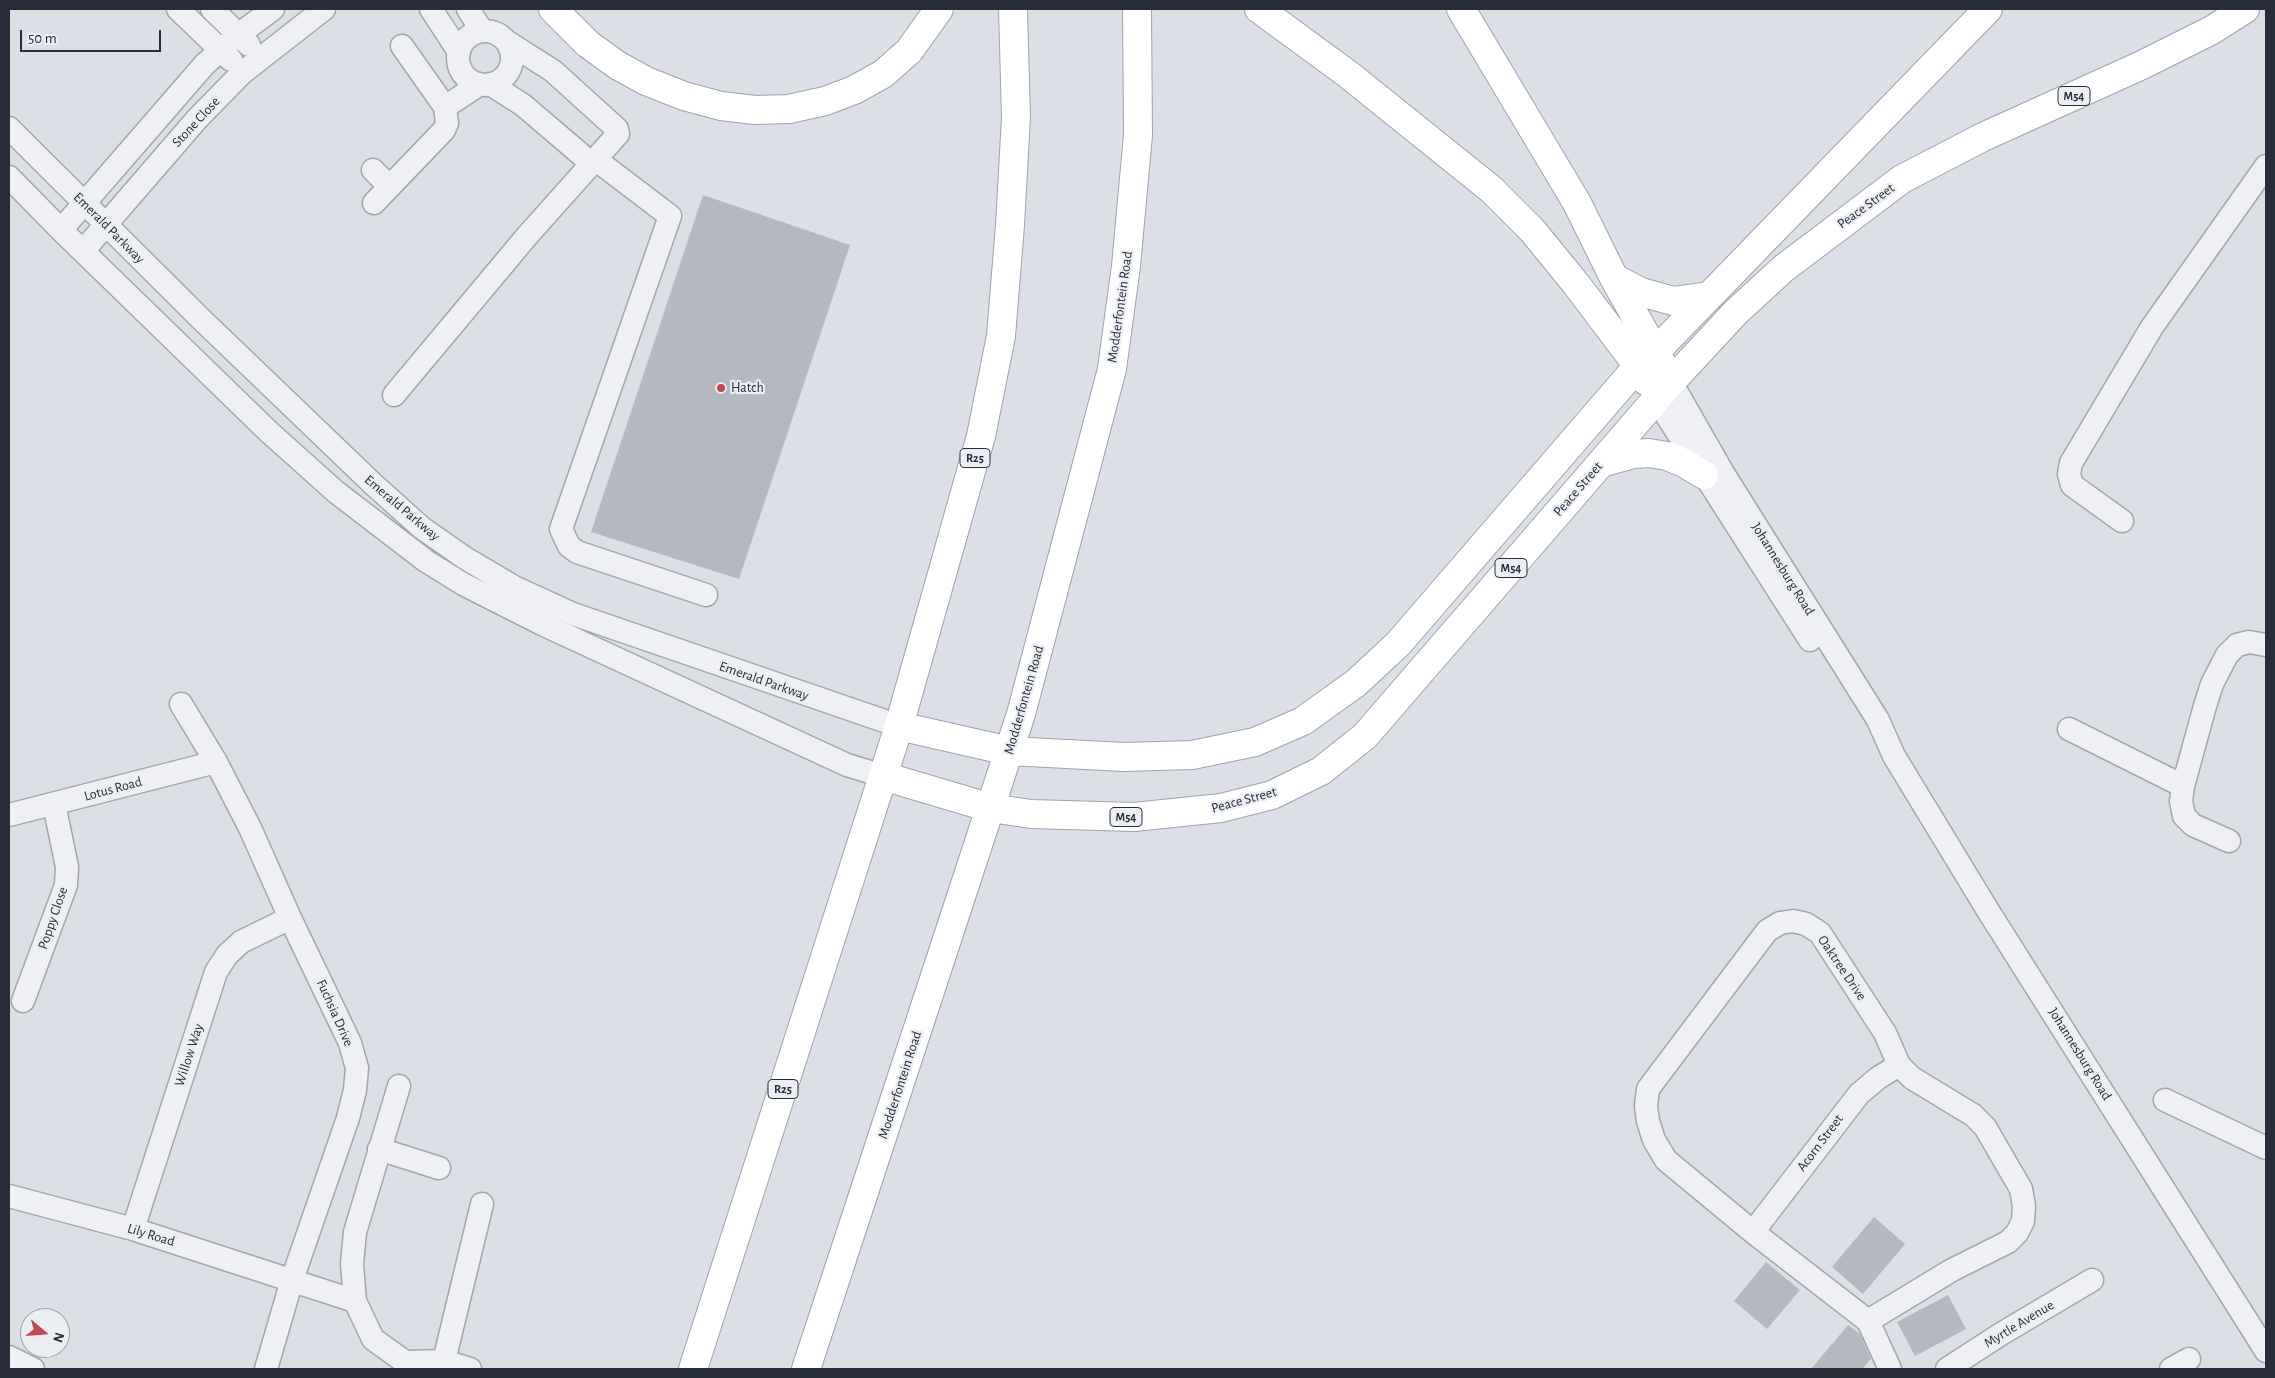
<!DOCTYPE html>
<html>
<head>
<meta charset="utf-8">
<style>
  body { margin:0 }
  #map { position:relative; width:2275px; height:1378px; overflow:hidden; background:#dcdfe5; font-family:"Alegreya Sans",sans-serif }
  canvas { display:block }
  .frame { position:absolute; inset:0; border:10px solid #272c3a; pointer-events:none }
  .north { position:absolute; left:20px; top:1308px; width:50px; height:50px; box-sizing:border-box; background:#ebeef3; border:1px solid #9da0a9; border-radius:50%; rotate:108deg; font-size:14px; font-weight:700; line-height:20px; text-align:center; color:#272c3a }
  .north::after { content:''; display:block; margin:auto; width:18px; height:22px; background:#c34851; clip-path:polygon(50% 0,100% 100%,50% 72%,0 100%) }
  .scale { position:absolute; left:20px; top:30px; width:141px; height:22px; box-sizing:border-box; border:2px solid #272c3a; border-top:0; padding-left:6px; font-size:15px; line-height:18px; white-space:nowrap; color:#272c3a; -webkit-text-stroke:4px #ebeef3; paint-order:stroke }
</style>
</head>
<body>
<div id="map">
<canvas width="2275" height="1378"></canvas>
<div class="frame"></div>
<div class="north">N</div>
<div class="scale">50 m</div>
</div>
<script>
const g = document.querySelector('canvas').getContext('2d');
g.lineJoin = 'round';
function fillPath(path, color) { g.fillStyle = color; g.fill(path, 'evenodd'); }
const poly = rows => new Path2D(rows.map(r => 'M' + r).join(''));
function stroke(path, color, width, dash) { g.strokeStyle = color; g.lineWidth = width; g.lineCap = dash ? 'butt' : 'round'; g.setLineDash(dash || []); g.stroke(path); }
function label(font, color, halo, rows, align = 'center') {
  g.font = font + ' "Alegreya Sans",sans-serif'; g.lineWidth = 4.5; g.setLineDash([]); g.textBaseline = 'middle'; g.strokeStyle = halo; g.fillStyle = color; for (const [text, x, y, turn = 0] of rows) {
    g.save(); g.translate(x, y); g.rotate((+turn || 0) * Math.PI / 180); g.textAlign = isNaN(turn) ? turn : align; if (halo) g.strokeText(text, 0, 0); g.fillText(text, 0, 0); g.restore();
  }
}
fillPath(poly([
  [703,195,850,245,739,579,591,532],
  [1874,1217,1905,1244,1863,1294,1832,1267],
  [1766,1262,1800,1290,1767,1329,1734,1301],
  [1948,1295,1966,1329,1915,1356,1897,1322],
  [1848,1325,1860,1334,1871,1359,1862,1369,1811,1369]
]), '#b4b8c1');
const minor = poly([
  [178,9,231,60],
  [212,9,249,45],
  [431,9,459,52],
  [468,9,482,31],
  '458 58a27 27 0 1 1 54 0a27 27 0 1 1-54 0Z',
  [490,84,523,105,591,163],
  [445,107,480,84],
  [9,128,201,319,373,484,422,528,465,558,514,587,573,614,899,726],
  [595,159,670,216,561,529,569,546,577,552,706,595],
  [373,170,389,186],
  [9,177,61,230,269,432,336,492,426,561,463,584,544,625,847,765,883,776],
  [374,203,444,130,447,123,445,107,402,46],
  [61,230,205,64,238,35,273,9],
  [83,251,197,119,242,73,324,9],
  [1671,382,1723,473,1878,720,1894,756,1987,909,2266,1351],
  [394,395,527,236,618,134,617,129,553,71,506,41],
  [1656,399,1810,640],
  [2122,521,2072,485,2069,474,2071,463,2152,327,2266,166],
  [181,704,216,762,250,828,290,918,350,1043,357,1068,355,1090,348,1118,292,1280,266,1369],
  [2069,729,2183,786],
  [9,815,216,762],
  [2229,841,2193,825,2184,816,2181,801,2183,786,2205,706,2212,684,2227,655,2237,645,2249,642,2266,645],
  [23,1001,66,885,67,867,54,804],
  [2165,1100,2266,1148],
  [379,1149,439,1168],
  [9,1196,133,1229,355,1301,373,1339,405,1362,444,1361,470,1369],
  [133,1229,216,972,227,955,241,942,290,918],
  [1753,1232,1859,1094,1878,1078,1899,1065],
  [355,1301,352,1264,355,1232,399,1086],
  [1868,1321,1952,1270,2008,1242,2017,1233,2023,1221,2024,1206,2021,1189,1985,1127,1973,1115,1912,1078,1899,1065,1885,1033,1820,933,1806,924,1793,921,1780,923,1767,931,1648,1089,1646,1106,1648,1121,1654,1140,1666,1160,1753,1232,1868,1321,1890,1369],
  [9,1357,33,1369],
  [444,1361,482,1204],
  [1947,1369,2001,1334,2092,1280],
  [2171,1369,2189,1359]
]);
const major = poly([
  [553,9,588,44,617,65,646,81,684,96,721,106,755,110,789,109,825,101,854,90,883,74,909,51,939,9],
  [1259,9,1349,75,1492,190,1532,230,1576,284,1638,366,1646,381],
  [1461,9,1577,203,1614,278,1663,366],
  [1614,278,1641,292,1673,301,1708,296],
  [1601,463,1633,454,1649,453,1667,456,1684,463,1704,475],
  [899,726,1009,751,1124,757,1192,755,1255,742,1303,721,1356,683,1398,644,1638,366,1656,351,1988,9],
  [883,776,991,808,1031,814,1134,817,1221,808,1272,795,1321,771,1365,736,1671,382,1736,312,1784,268,1902,179,1983,137,2142,65,2212,30,2245,9],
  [693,1369,899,726,981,436,1001,336,1010,225,1016,117,1013,9],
  [806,1369,1021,714,1112,369,1126,266,1138,135,1137,9]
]);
stroke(minor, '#a2a6ae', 25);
stroke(major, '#9ca3b0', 30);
stroke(minor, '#eef0f4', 22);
stroke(major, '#fff', 28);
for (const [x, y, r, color] of [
  [721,388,5,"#c34851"]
]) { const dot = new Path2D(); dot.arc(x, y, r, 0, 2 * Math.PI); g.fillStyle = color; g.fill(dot); stroke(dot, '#ebeef3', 2); }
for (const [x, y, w] of [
  [2074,96,32],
  [975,458,30],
  [1511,568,32],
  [1126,817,32],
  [783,1089,30]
]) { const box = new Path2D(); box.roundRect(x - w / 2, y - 9.5, w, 19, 4); g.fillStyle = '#ebeef3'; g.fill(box); stroke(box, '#272c3a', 1); }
label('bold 12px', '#272c3a', null, [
  ["M54",2074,96],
  ["R25",975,458],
  ["M54",1511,568],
  ["M54",1126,817],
  ["R25",783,1089]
]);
label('14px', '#272c3a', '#ebeef3', [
  ["Stone Close",196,122,-47],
  ["Peace Street",1866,206,-36],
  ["Emerald Parkway",109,228,45],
  ["Modderfontein Road",1120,307,-82],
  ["Peace Street",1578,489,-49],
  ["Emerald Parkway",402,508,40],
  ["Johannesburg Road",1783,569,58],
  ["Emerald Parkway",764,681,19],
  ["Modderfontein Road",1024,700,-74],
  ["Lotus Road",113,789,-15],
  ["Peace Street",1244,800,-15],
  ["Poppy Close",53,918,-71],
  ["Oaktree Drive",1842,968,56],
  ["Fuchsia Drive",335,1013,66],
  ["Johannesburg Road",2080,1054,58],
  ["Willow Way",189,1055,-72],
  ["Modderfontein Road",900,1085,-72],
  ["Acorn Street",1820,1143,-53],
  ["Lily Road",151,1235,17],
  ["Myrtle Avenue",2019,1324,-31]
]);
label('14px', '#272c3a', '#ebeef3', [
  ["Hatch",731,388]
], 'left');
</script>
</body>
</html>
